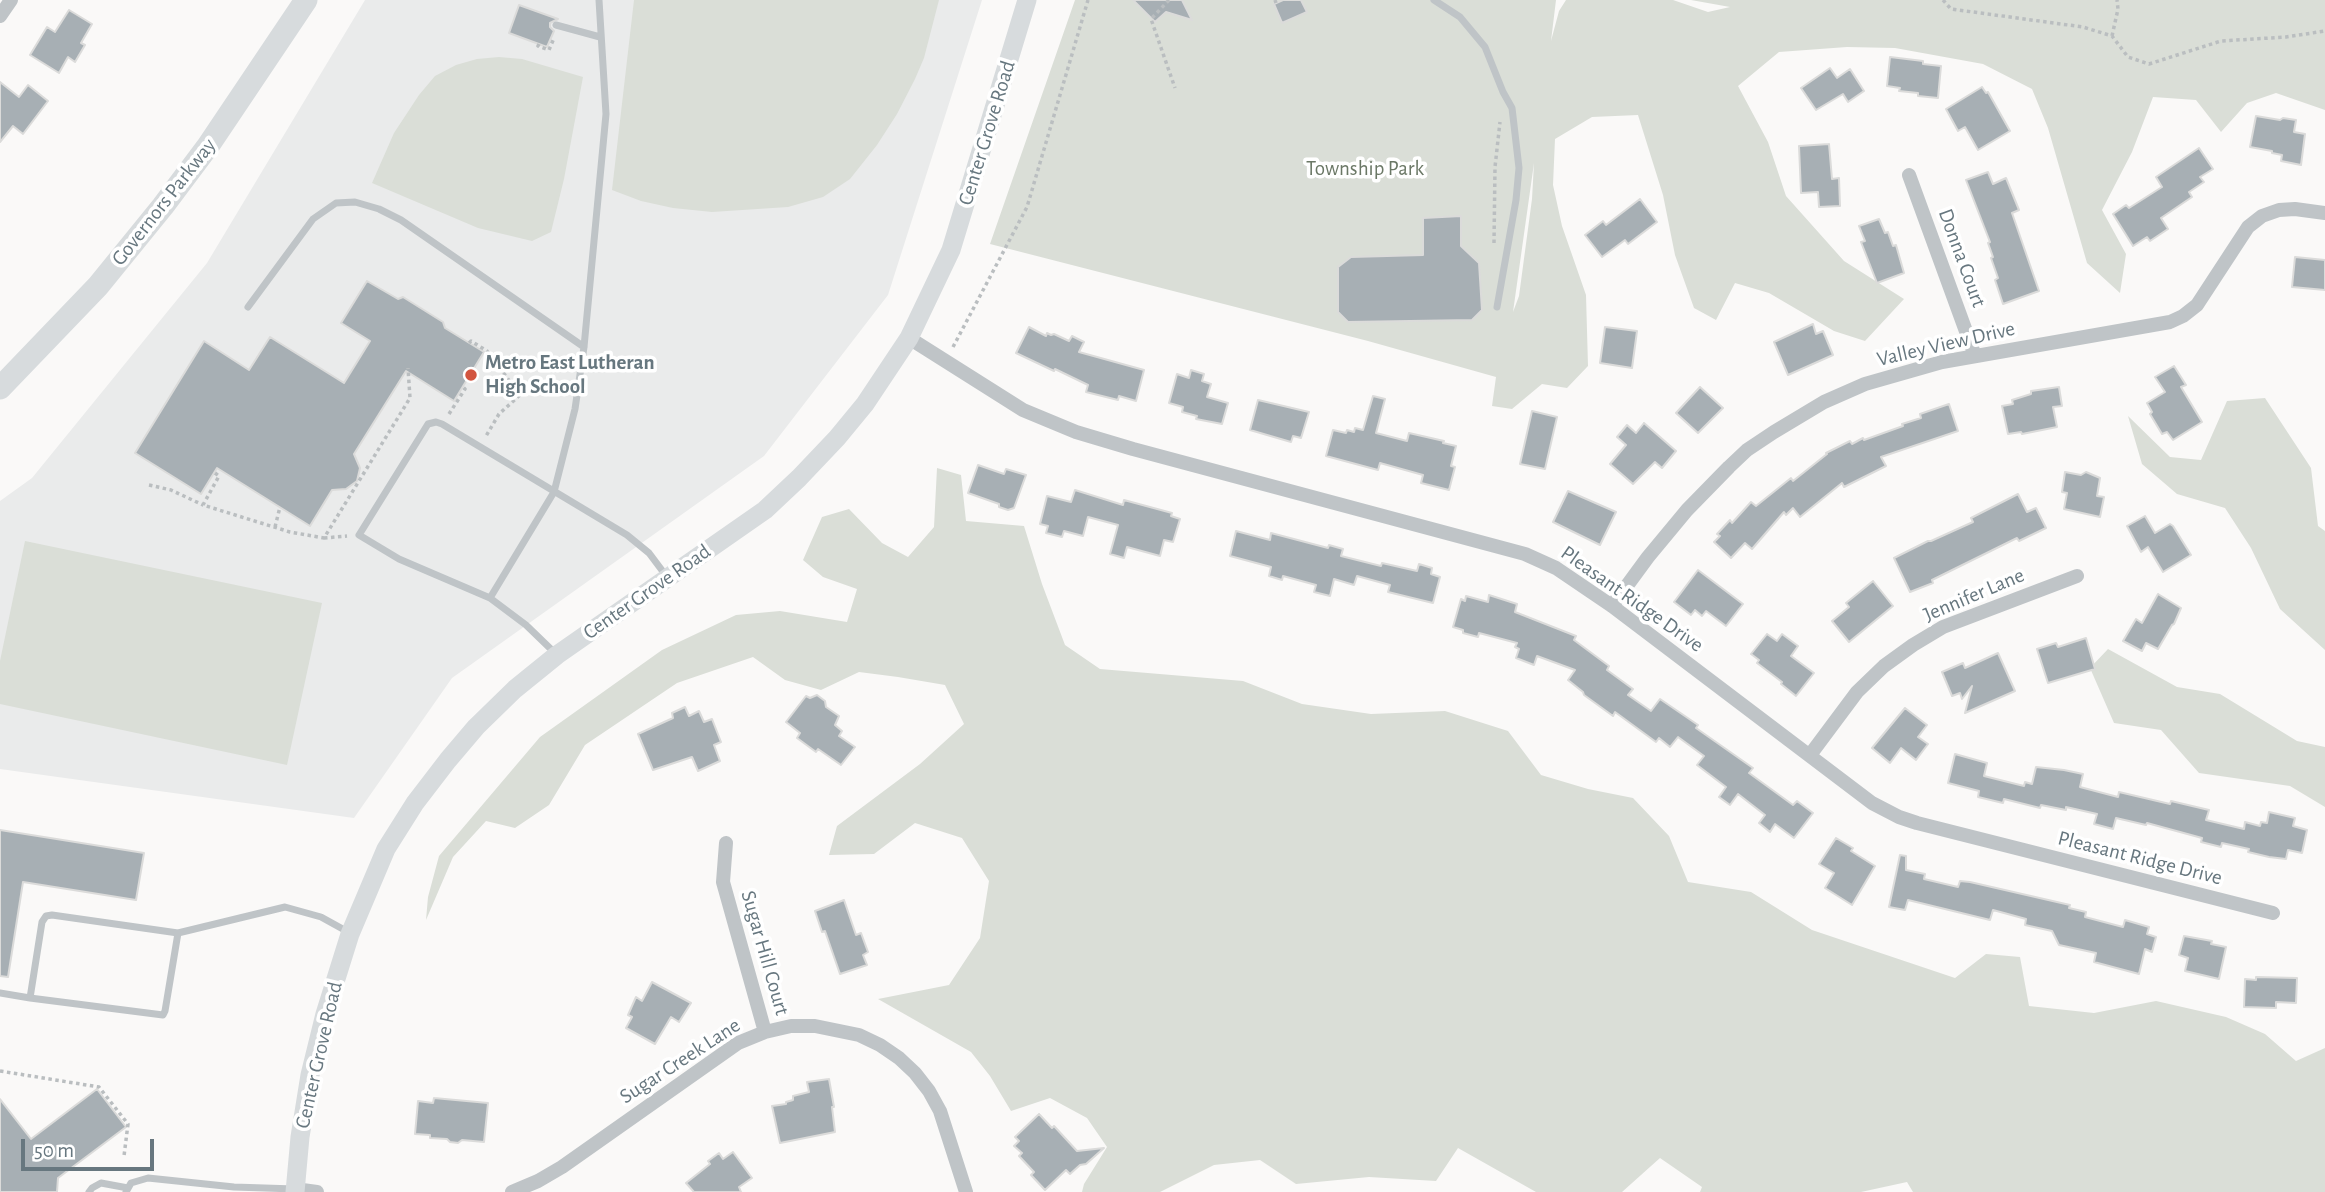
<!DOCTYPE html>
<html>
<head>
<meta charset="utf-8">
<style>
  body { margin:0 }
  #map { position:relative; width:2325px; height:1192px; overflow:hidden; background:#faf9f8; font-family:"Alegreya Sans",sans-serif }
  canvas { display:block }
  .scale { position:absolute; left:21px; top:1139px; width:133px; height:32px; box-sizing:border-box; border:4px solid #67777f; border-top:0; padding-left:9px; font-size:21px; line-height:24px; white-space:nowrap; color:#67777f; -webkit-text-stroke:5px #fff; paint-order:stroke }
</style>
</head>
<body>
<div id="map">
<canvas width="2325" height="1192"></canvas>
<div class="scale">50 m</div>
</div>
<script>
const g = document.querySelector('canvas').getContext('2d');
g.lineJoin = 'round';
function fillPath(path, color) { g.fillStyle = color; g.fill(path, 'evenodd'); }
const poly = rows => new Path2D(rows.map(r => 'M' + r).join(''));
function stroke(path, color, width, dash) { g.strokeStyle = color; g.lineWidth = width; g.lineCap = dash ? 'butt' : 'round'; g.setLineDash(dash || []); g.stroke(path); }
function label(font, color, halo, rows, align = 'center') {
  g.font = font + ' "Alegreya Sans",sans-serif'; g.lineWidth = 7; g.setLineDash([]); g.textBaseline = 'middle'; g.strokeStyle = halo; g.fillStyle = color; for (const [text, x, y, turn = 0] of rows) {
    g.save(); g.translate(x, y); g.rotate((+turn || 0) * Math.PI / 180); g.textAlign = isNaN(turn) ? turn : align; if (halo) g.strokeText(text, 0, 0); g.fillText(text, 0, 0); g.restore();
  }
}
fillPath(poly([
  [365,0,982,0,888,295,764,456,452,678,354,818,0,769,0,501,32,478,207,263]
]), '#eaebeb');
fillPath(poly([
  [634,0,939,0,924,58,915,79,897,114,877,145,850,179,823,197,788,207,712,212,673,208,641,201,612,190],
  [1075,0,1556,0,1551,41,1559,11,1566,0,1673,0,1708,12,1730,7,1691,0,2325,0,2325,110,2276,93,2247,103,2221,132,2196,100,2153,97,2132,152,2102,210,2126,254,2120,293,2087,263,2048,128,2032,89,1983,64,1895,48,1847,47,1779,52,1738,86,1768,142,1786,196,1844,261,1904,299,1865,341,1834,331,1769,293,1735,283,1716,320,1694,308,1675,255,1663,195,1638,115,1592,117,1555,139,1553,185,1562,226,1586,295,1588,366,1567,388,1542,384,1512,409,1492,406,1496,377,1368,341,990,244],
  [1534,163,1532,199,1519,296,1513,312],
  [499,57,522,59,583,77,564,179,551,232,532,241,478,228,372,183,394,133,419,95,435,76,456,65,477,59],
  [2265,398,2311,468,2318,526,2325,531,2325,650,2280,609,2251,548,2225,508,2177,494,2142,464,2128,416,2170,457,2201,460,2227,401],
  [937,468,961,475,966,521,1024,526,1042,584,1065,645,1100,669,1243,681,1302,704,1371,714,1445,711,1508,731,1541,775,1588,789,1633,798,1669,836,1688,882,1751,892,1812,930,1955,978,1986,954,2020,957,2029,1006,2094,1013,2156,1001,2226,1017,2265,1034,2296,1061,2325,1048,2325,1192,1913,1192,1907,1182,1861,1192,1700,1192,1702,1187,1660,1158,1622,1192,1536,1192,1458,1148,1436,1181,1369,1177,1296,1184,1260,1160,1214,1165,1160,1192,1082,1192,1084,1184,1107,1147,1087,1118,1050,1098,1011,1111,990,1076,971,1052,878,999,949,985,980,938,989,881,962,838,915,823,874,854,829,855,837,826,920,764,964,724,945,685,898,677,859,672,821,690,785,680,753,657,677,683,585,745,549,805,515,828,486,821,453,857,426,920,428,897,439,856,540,737,662,650,736,615,780,611,847,622,857,589,823,577,803,560,822,517,849,509,882,543,908,557,934,527],
  [25,541,322,603,287,765,0,704,0,661],
  [2108,649,2177,687,2220,694,2297,741,2325,747,2325,807,2290,786,2199,773,2161,730,2114,723,2090,668]
]), '#daded7');
const building = poly([
  [1133,0,1182,0,1192,20,1166,12,1155,22,1133,0],
  [1283,0,1301,0,1307,12,1282,23,1274,4,1283,0],
  [519,5,558,19,550,23,550,27,554,31,547,47,509,33,519,5],
  [69,10,92,24,81,43,85,45,75,62,68,57,59,73,30,55,47,27,55,32,69,10],
  [1890,57,1923,61,1923,64,1941,66,1938,98,1918,96,1918,93,1899,91,1900,88,1887,86,1890,57],
  [1830,68,1837,78,1850,69,1864,91,1848,102,1843,94,1816,110,1801,88,1830,68],
  [0,82,19,97,28,85,48,101,23,134,13,126,0,142,0,82],
  [1982,87,1986,93,1988,92,2010,131,1978,150,1965,127,1958,131,1946,109,1982,87],
  [2256,116,2280,120,2283,118,2296,120,2294,132,2305,134,2301,165,2281,161,2282,155,2272,153,2272,151,2250,147,2256,116],
  [1829,144,1832,179,1839,178,1840,206,1819,207,1818,192,1801,193,1799,146,1829,144],
  [2199,148,2213,169,2200,177,2204,182,2189,192,2192,197,2161,218,2168,229,2150,241,2147,237,2133,246,2113,214,2126,205,2129,208,2162,187,2156,177,2199,148],
  [1988,172,1993,184,2006,178,2019,210,2012,213,2039,291,2003,304,1995,280,1998,278,1991,258,1993,257,1988,243,1990,242,1966,180,1988,172],
  [1640,199,1657,222,1628,244,1625,240,1602,257,1585,235,1603,221,1606,225,1640,199],
  [1461,216,1461,246,1479,263,1482,310,1472,320,1348,322,1338,312,1338,267,1351,257,1423,255,1423,218,1461,216],
  [1879,219,1885,233,1888,232,1893,246,1896,245,1904,273,1877,283,1861,242,1865,241,1859,226,1879,219],
  [2295,257,2325,260,2325,290,2292,287,2295,257],
  [367,281,398,299,403,297,443,322,445,328,484,352,454,401,406,371,354,454,360,468,357,481,346,489,332,490,310,526,217,468,201,494,135,453,204,341,249,370,270,337,344,383,370,341,341,323,367,281],
  [1813,324,1816,334,1823,331,1833,355,1788,375,1774,342,1813,324],
  [1029,327,1046,336,1047,333,1051,335,1054,334,1069,341,1072,336,1084,342,1079,352,1144,370,1136,401,1119,396,1118,400,1086,392,1088,385,1055,369,1054,371,1016,353,1029,327],
  [1605,327,1637,331,1632,368,1600,363,1605,327],
  [2174,366,2186,385,2181,387,2202,422,2173,440,2167,432,2162,434,2150,414,2152,412,2147,403,2165,392,2155,377,2174,366],
  [1191,370,1204,374,1202,381,1211,384,1207,397,1228,403,1222,424,1196,419,1197,416,1182,412,1183,407,1169,403,1177,374,1189,378,1191,370],
  [1700,387,1723,408,1698,433,1676,413,1700,387],
  [2059,387,2062,406,2053,407,2057,427,2022,434,2021,432,2008,434,2002,406,2013,404,2012,400,2031,394,2031,391,2059,387],
  [1373,396,1385,399,1376,433,1407,441,1409,433,1444,441,1443,443,1456,446,1451,466,1455,467,1449,490,1421,483,1423,475,1380,463,1378,470,1326,456,1333,430,1346,433,1347,430,1354,432,1355,428,1363,430,1373,396],
  [1258,400,1309,412,1301,438,1293,436,1291,442,1250,430,1258,400],
  [1949,404,1958,431,1881,457,1886,466,1844,487,1842,483,1800,517,1793,508,1786,515,1784,512,1752,549,1745,543,1731,558,1714,542,1720,536,1717,534,1730,520,1732,523,1751,502,1756,506,1791,478,1793,481,1827,454,1826,453,1850,441,1852,444,1863,438,1864,440,1903,426,1902,424,1921,418,1920,414,1949,404],
  [1532,411,1557,417,1545,469,1520,464,1532,411],
  [1644,423,1676,451,1662,468,1655,462,1633,484,1610,464,1626,445,1617,437,1627,425,1636,433,1644,423],
  [978,465,1004,474,1006,469,1026,475,1014,508,1008,510,999,507,999,504,968,493,978,465],
  [2065,472,2081,475,2086,472,2100,478,2097,496,2104,497,2100,517,2064,509,2067,493,2062,492,2065,472],
  [1075,490,1123,505,1124,500,1172,513,1171,516,1180,519,1173,542,1164,540,1160,556,1127,547,1124,558,1110,554,1118,525,1088,517,1083,536,1064,531,1062,537,1046,533,1048,526,1040,524,1047,496,1071,502,1075,490],
  [1568,491,1616,512,1600,545,1553,522,1568,491],
  [2018,494,2027,512,2036,508,2046,528,2019,541,2017,538,1932,580,1933,583,1910,592,1894,558,1928,541,1931,541,1973,522,1971,518,2018,494],
  [2145,516,2155,533,2170,524,2173,526,2191,555,2163,572,2148,547,2141,552,2127,526,2145,516],
  [1236,531,1270,540,1271,533,1328,548,1329,545,1343,549,1341,556,1381,566,1382,563,1417,571,1419,564,1432,568,1431,574,1440,577,1433,603,1388,592,1390,585,1357,576,1354,585,1334,579,1330,596,1314,592,1316,585,1283,576,1282,580,1269,576,1271,567,1230,556,1236,531],
  [1698,570,1743,604,1726,626,1706,611,1702,616,1695,610,1691,615,1674,602,1698,570],
  [1873,581,1893,606,1849,642,1832,621,1849,607,1846,603,1873,581],
  [2158,594,2181,608,2174,624,2172,625,2158,649,2146,643,2142,651,2123,641,2136,619,2142,623,2158,594],
  [1489,595,1517,604,1515,612,1576,636,1574,640,1609,666,1607,670,1633,689,1628,695,1651,711,1660,699,1698,725,1696,728,1753,768,1749,773,1793,805,1797,801,1813,813,1794,838,1775,824,1770,832,1759,823,1765,815,1738,794,1730,805,1719,797,1726,787,1697,765,1704,756,1678,737,1670,747,1659,738,1656,742,1615,712,1613,716,1584,695,1583,692,1568,680,1575,670,1537,656,1534,665,1516,658,1519,649,1515,647,1517,643,1479,633,1478,637,1463,633,1463,630,1453,627,1461,599,1465,601,1466,596,1488,602,1489,595],
  [1767,634,1777,641,1782,634,1798,646,1791,656,1814,673,1796,696,1781,684,1782,682,1757,663,1759,660,1751,654,1767,634],
  [2086,638,2095,669,2048,683,2037,649,2056,643,2058,647,2086,638],
  [1998,653,2015,691,1965,713,1972,686,1962,699,1960,693,1952,696,1942,672,1963,663,1965,668,1998,653],
  [817,695,825,701,826,707,839,716,835,725,842,731,839,736,855,747,841,765,818,749,816,752,797,738,800,733,786,722,806,696,810,698,817,695],
  [685,707,689,716,699,711,704,722,712,719,721,742,714,745,720,761,698,771,692,757,653,770,638,734,673,718,672,713,685,707],
  [1905,708,1927,725,1918,737,1928,744,1916,760,1901,748,1890,763,1872,748,1905,708],
  [1955,754,1987,763,1984,776,2024,786,2025,782,2032,784,2036,767,2064,770,2083,774,2080,787,2118,797,2119,792,2170,804,2171,801,2209,810,2206,820,2244,829,2245,822,2260,826,2261,822,2267,823,2269,812,2295,818,2293,826,2307,830,2302,853,2288,850,2286,859,2269,857,2248,852,2249,849,2222,843,2221,847,2201,842,2202,838,2147,823,2146,825,2116,818,2113,829,2094,824,2097,814,2066,807,2066,810,2041,805,2040,808,2004,799,2003,803,1978,797,1979,791,1948,783,1955,754],
  [0,830,144,853,136,900,23,882,8,977,0,976,0,830],
  [1836,838,1853,848,1851,851,1875,866,1852,905,1825,888,1834,873,1819,864,1836,838],
  [1900,855,1906,856,1906,870,1925,874,1924,879,1958,887,1960,881,1970,882,2070,905,2069,908,2086,912,2085,917,2123,927,2125,920,2149,927,2147,934,2156,937,2152,952,2145,949,2139,974,2094,962,2096,953,2059,945,2052,931,2025,925,2026,919,1993,910,1990,920,1908,900,1905,910,1889,907,1900,855],
  [844,900,856,935,861,933,868,952,863,955,867,965,840,974,825,931,822,932,815,911,844,900],
  [2184,936,2212,941,2211,944,2226,947,2219,979,2185,971,2188,958,2179,955,2184,936],
  [2256,977,2297,978,2296,1003,2276,1002,2276,1008,2244,1007,2245,979,2256,980,2256,977],
  [652,982,691,1003,679,1022,671,1017,655,1044,626,1028,632,1017,628,1015,636,997,642,1001,652,982],
  [829,1079,834,1107,832,1107,835,1132,780,1143,772,1106,786,1104,786,1102,793,1100,793,1096,809,1092,807,1082,829,1079],
  [97,1089,126,1127,58,1178,57,1192,0,1192,0,1099,31,1139,97,1089],
  [434,1098,488,1103,484,1142,462,1140,458,1143,450,1142,447,1139,430,1138,430,1135,415,1134,418,1101,433,1103,434,1098],
  [1039,1114,1052,1128,1054,1126,1077,1151,1104,1148,1086,1164,1080,1165,1070,1174,1066,1170,1045,1190,1031,1175,1034,1172,1019,1156,1022,1153,1014,1146,1019,1141,1015,1137,1039,1114],
  [733,1152,752,1178,739,1187,741,1192,694,1192,686,1183,710,1164,708,1161,719,1153,723,1159,733,1152]
]);
fillPath(building, '#a7afb4');
stroke(building, '#dbdbda', 2);
stroke(poly([
  [1169,0,1151,19,1175,88],
  [1275,0,1276,3],
  [1943,0,1951,9,2083,27,2112,36,2128,57,2149,64,2221,41,2286,37,2325,31],
  [2112,36,2118,9,2117,0],
  [539,44,538,46,549,50,554,38],
  [1494,243,1495,167,1500,122],
  [469,343,471,341,487,351,520,395,499,414,486,436],
  [953,347,1027,207,1088,0],
  [449,414,465,389,463,387],
  [215,473,219,476,203,505,290,532,324,538,410,398,408,368],
  [149,485,171,490,203,505],
  [275,527,280,507],
  [324,538,347,536],
  [0,1071,99,1087,128,1124,124,1156]
]), '#babec0', 3.5, [3.5, 3.5]);
stroke(poly([
  [1434,0,1460,17,1485,47,1503,92,1512,108,1519,168,1516,200,1497,307],
  [556,25,600,37],
  [248,307,313,219,336,203,355,202,379,209,401,220,584,347],
  [490,598,554,492,575,409,584,347,606,114,599,0],
  [556,654,526,625,490,598,399,559,359,535,428,424,436,422,442,424,627,535,649,553,667,577],
  [178,933,165,1011,163,1015,30,998,42,922,46,916,52,915,178,933,285,907,321,917,350,933],
  [0,993,30,998],
  [89,1192,92,1188,101,1183,128,1188],
  [126,1192,131,1183,148,1178,234,1187,295,1189]
]), '#bfc4c7', 7);
stroke(poly([
  [0,16,11,0],
  [1909,175,1975,356],
  [909,338,1023,410,1076,432,1133,449,1525,554,1556,568,1612,606,1872,803,1899,817,1917,823,2273,913],
  [1612,606,1648,557,1687,510,1729,467,1747,450,1774,432,1824,402,1865,384,1942,362,2170,322,2183,316,2197,305,2248,227,2262,216,2279,210,2295,209,2325,213],
  [1810,755,1857,692,1884,666,1913,645,1943,627,2077,576],
  [726,843,723,882,765,1032],
  [295,1189,317,1192],
  [512,1192,538,1181,562,1167,738,1043,765,1032,791,1026,815,1026,859,1035,880,1045,899,1058,915,1073,929,1091,940,1111,966,1192]
]), '#bfc4c7', 14);
stroke(poly([
  [295,1192,300,1137,310,1075,325,1014,350,934,386,849,415,803,448,760,476,727,515,689,557,655,765,510,799,478,837,438,865,404,909,338,951,250,1027,0]
]), '#d7dbdd', 19);
stroke(poly([
  [0,388,98,286,163,206,208,146,306,0]
]), '#d7dbdd', 23);
for (const [x, y, r, color] of [
  [471,375,7,"#d2543f"]
]) { const dot = new Path2D(); dot.arc(x, y, r, 0, 2 * Math.PI); g.fillStyle = color; g.fill(dot); stroke(dot, '#fff', 2.5); }
label('21px', '#67777f', '#fff', [
  ["Center Grove Road",987,133,-73],
  ["Governors Parkway",164,202,-52],
  ["Donna Court",1962,258,70],
  ["Valley View Drive",1946,344,-13],
  ["Center Grove Road",647,592,-35],
  ["Jennifer Lane",1974,595,-23],
  ["Pleasant Ridge Drive",1632,599,35],
  ["Pleasant Ridge Drive",2140,858,14],
  ["Sugar Hill Court",765,953,74],
  ["Center Grove Road",319,1055,-77],
  ["Sugar Creek Lane",680,1061,-33]
]);
label('21px', '#6b7866', '#fff', [
  ["Township Park",1365,169]
]);
label('bold 21px', '#67777f', '#fff', [
  ["Metro East Lutheran",485,363],
  ["High School",485,387]
], 'left');
</script>
</body>
</html>
